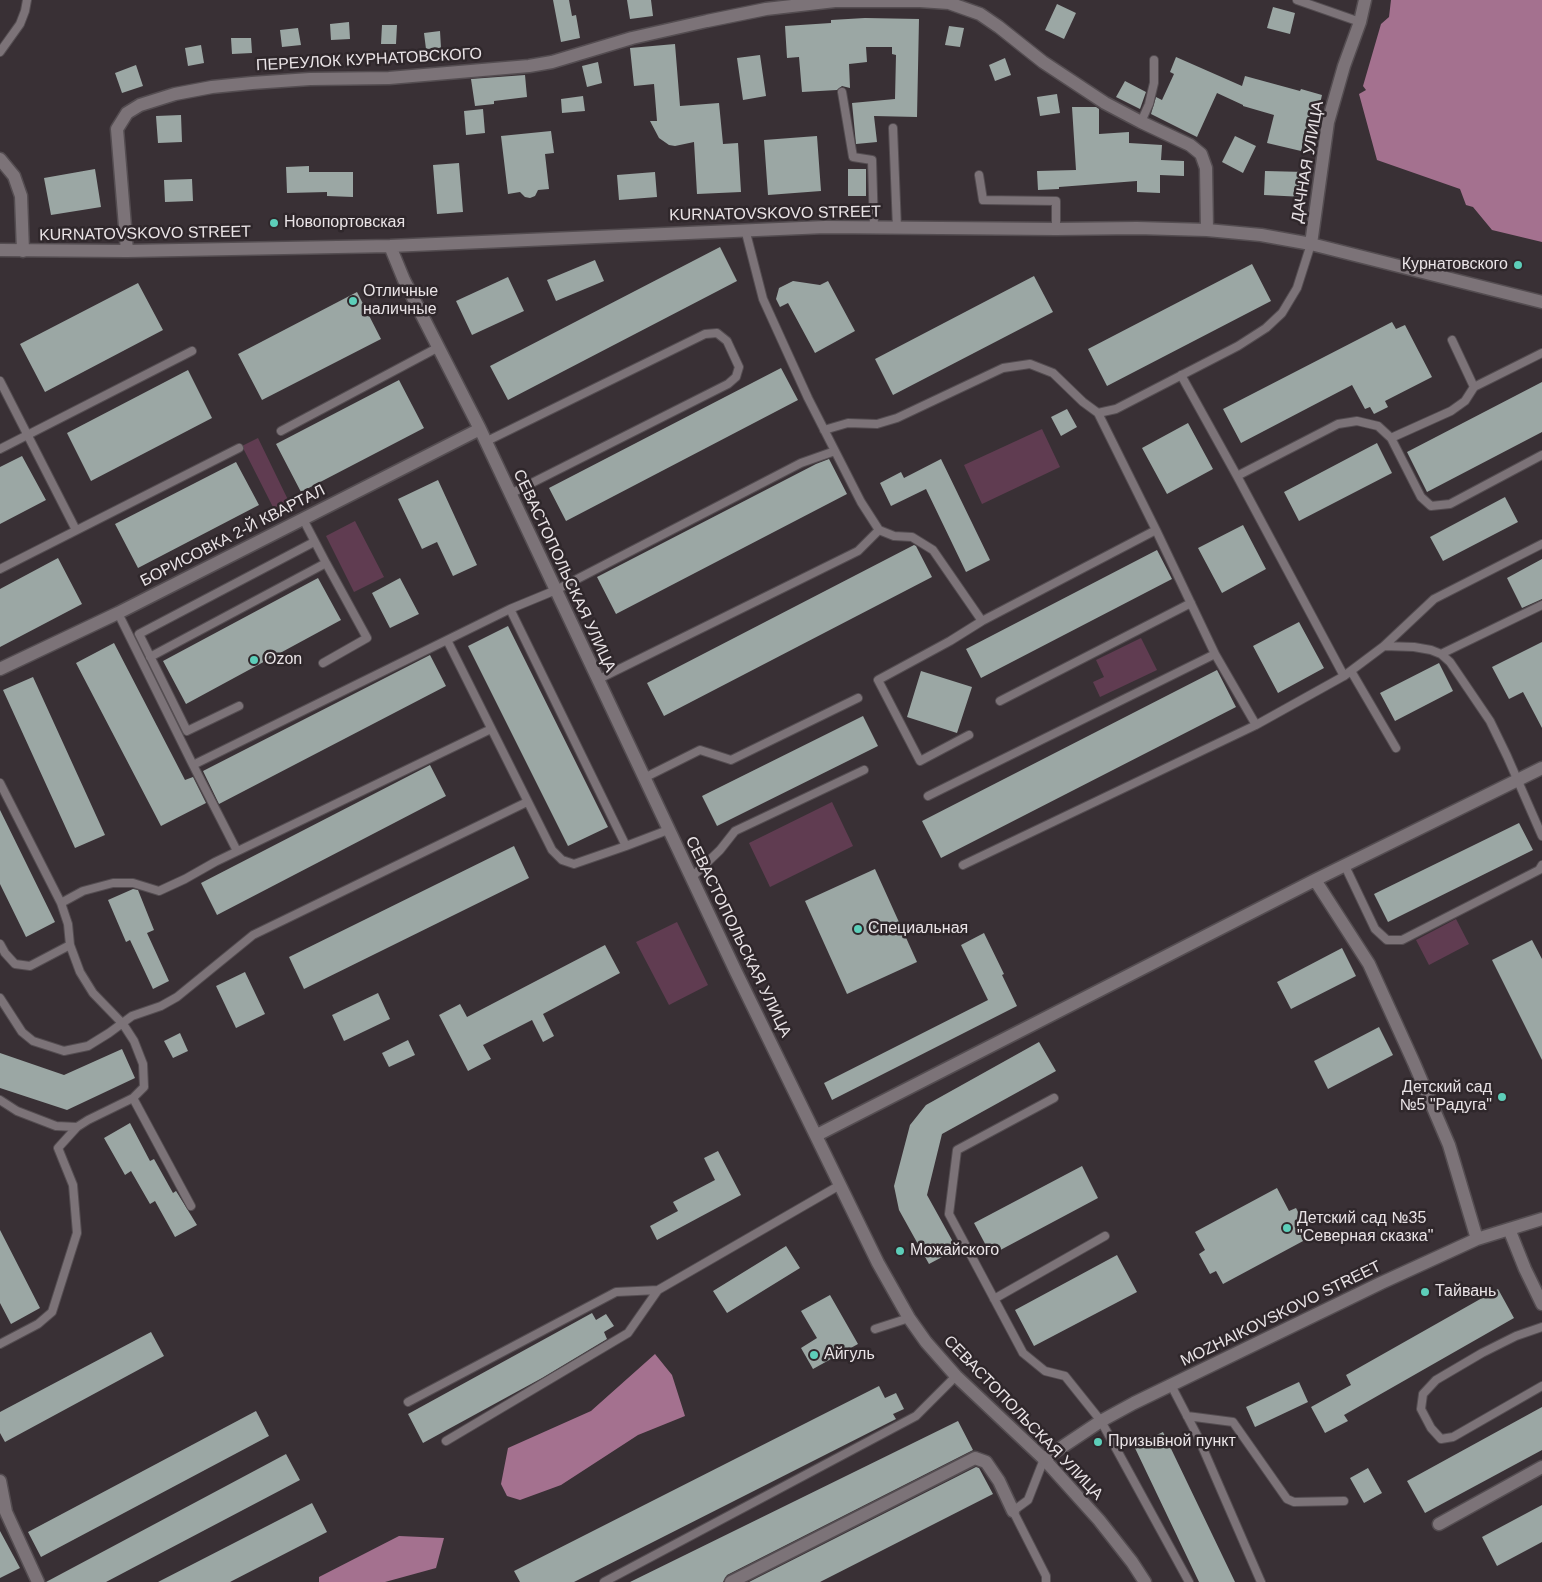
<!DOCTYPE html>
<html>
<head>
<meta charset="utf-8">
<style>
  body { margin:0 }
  canvas { display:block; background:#393035 }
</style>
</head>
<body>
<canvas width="1542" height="1582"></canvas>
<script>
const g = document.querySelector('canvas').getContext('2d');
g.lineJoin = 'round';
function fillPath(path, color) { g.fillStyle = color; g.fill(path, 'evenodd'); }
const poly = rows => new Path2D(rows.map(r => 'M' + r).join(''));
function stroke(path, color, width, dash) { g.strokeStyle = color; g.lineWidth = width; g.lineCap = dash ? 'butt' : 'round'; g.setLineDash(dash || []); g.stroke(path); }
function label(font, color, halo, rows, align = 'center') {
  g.font = font + ' Arial,sans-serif'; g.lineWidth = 5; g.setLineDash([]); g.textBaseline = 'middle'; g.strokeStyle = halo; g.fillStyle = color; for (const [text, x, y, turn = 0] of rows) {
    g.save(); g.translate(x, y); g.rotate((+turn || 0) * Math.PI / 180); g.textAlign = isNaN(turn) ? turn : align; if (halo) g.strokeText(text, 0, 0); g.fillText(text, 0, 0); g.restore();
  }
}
fillPath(poly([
  [1042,429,1060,467,982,504,964,465],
  [258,438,291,506,276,513,242,446],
  [355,521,384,577,354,592,326,536],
  [1141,638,1157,670,1100,697,1093,682,1104,677,1096,660],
  [832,802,853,846,770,887,749,843],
  [1456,919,1469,944,1429,965,1416,940],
  [677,922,708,985,669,1005,636,942]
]), '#603c51');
fillPath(poly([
  [1391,0,1542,0,1542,242,1492,230,1473,207,1466,205,1460,189,1377,160,1359,94,1366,90,1363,86,1381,24,1389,17],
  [655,1354,672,1375,685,1416,638,1435,561,1485,520,1500,507,1496,501,1484,508,1448,591,1411],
  [399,1536,444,1538,436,1568,385,1582,319,1582,319,1577]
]), '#a4718f');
fillPath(poly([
  [553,0,569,0,572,16,576,15,580,38,561,42],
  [627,0,651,0,653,16,630,19],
  [1057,4,1076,13,1064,39,1045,30],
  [1273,7,1295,13,1290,34,1267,28],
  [865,18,919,19,917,117,874,116,877,142,856,144,852,103,895,99,896,55,892,54,892,47,866,47,867,62,849,64,850,88,842,86,837,90,802,92,799,57,787,58,785,26,831,23,831,20],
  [349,22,350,39,331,40,330,24],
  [382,25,397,25,396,44,381,44],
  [949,26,964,28,960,47,945,45],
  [298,28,301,45,282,47,280,30],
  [440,31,441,48,426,49,424,33],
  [231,38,251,38,252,53,232,54],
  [675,44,680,106,719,103,723,144,738,143,741,192,697,194,694,142,675,146,669,145,659,138,650,121,657,121,654,84,634,86,630,48],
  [201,45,204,63,188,66,185,48],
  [760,55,766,96,743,100,737,58],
  [1176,57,1242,86,1245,76,1300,91,1301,89,1322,95,1317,117,1310,115,1301,151,1267,143,1274,115,1243,106,1243,105,1217,93,1197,137,1151,114,1156,97,1162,100,1174,74,1170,72],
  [1005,58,1011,75,995,81,989,65],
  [598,62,602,83,587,87,582,66],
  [136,65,143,86,122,93,115,73],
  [525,75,527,97,494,101,494,104,475,106,471,79],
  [1125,81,1146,92,1140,109,1116,97],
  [1057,94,1060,113,1040,116,1037,97],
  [583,96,585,111,562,113,561,99],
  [1072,107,1096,107,1099,109,1099,134,1129,132,1129,143,1162,145,1161,160,1184,161,1184,176,1160,175,1160,193,1137,192,1137,181,1059,187,1059,189,1038,190,1037,171,1076,170],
  [483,109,485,133,466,135,464,111],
  [181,115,182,142,158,143,156,116],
  [551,131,554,153,545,154,549,189,538,190,535,196,530,198,525,197,520,192,508,194,501,136],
  [817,136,821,191,768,195,764,140],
  [1235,136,1256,146,1243,173,1222,162],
  [459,163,463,212,437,214,433,165],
  [309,166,309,172,353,172,353,197,327,196,327,192,287,193,286,167],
  [95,169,101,207,51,215,44,178],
  [848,169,866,169,866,196,848,196],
  [1265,171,1305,172,1304,197,1264,195],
  [655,172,657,197,619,200,617,175],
  [192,179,193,201,165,202,164,180],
  [720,247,737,281,508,400,490,366],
  [595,260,604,281,556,301,547,280],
  [1252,264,1271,301,1107,386,1088,349],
  [1034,276,1053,312,893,395,875,359],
  [508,277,524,311,472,335,456,301],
  [793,281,820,285,828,281,855,331,815,353,788,303,780,307,776,299,779,288],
  [138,283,163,330,45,392,20,344],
  [357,292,381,339,262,400,238,354],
  [1392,322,1396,329,1405,325,1432,377,1385,401,1388,407,1374,414,1370,407,1365,409,1352,385,1241,443,1223,409],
  [781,368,798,400,566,521,549,488],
  [188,370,212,418,91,481,67,433],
  [399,380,424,428,301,492,276,444],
  [1542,382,1542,432,1427,492,1407,452],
  [1067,409,1077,427,1061,436,1051,417],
  [1188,423,1213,469,1167,494,1142,448],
  [1377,443,1392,473,1299,521,1284,492],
  [22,456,46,500,0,524,0,467],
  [829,459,847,494,616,614,597,577,816,464],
  [941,459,990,560,966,572,926,489,891,506,880,483,901,472,904,478],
  [236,462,259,505,138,568,115,524],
  [438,480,477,565,453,576,437,542,422,549,398,499],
  [1505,497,1518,522,1443,561,1430,537],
  [1243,525,1266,569,1222,593,1198,548],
  [914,545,916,546,932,577,664,716,647,683],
  [1157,550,1172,579,981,678,966,649],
  [58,558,82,604,0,647,0,589],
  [1542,559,1542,599,1522,608,1507,578],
  [318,578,341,620,186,704,163,661],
  [400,578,419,614,390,628,372,593],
  [1299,622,1324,668,1278,693,1253,646],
  [508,626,608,827,568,846,468,646],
  [1542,642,1542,728,1523,692,1509,699,1492,667],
  [114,643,185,780,193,777,206,803,161,826,76,663],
  [430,655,446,686,219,804,203,771],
  [1439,663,1453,691,1395,721,1380,693],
  [1217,670,1236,707,941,858,922,821],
  [921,671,972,687,957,733,907,717],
  [33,677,105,835,75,848,3,690],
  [863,716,878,746,717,826,702,796],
  [430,765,446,796,217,915,201,883],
  [0,810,55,922,26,937,0,884],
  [1519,823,1533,850,1388,922,1374,894],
  [514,846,529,878,304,989,289,957],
  [875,869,917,962,847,994,805,901],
  [133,889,138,890,154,930,147,933,169,981,153,989,130,940,126,942,108,900],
  [984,933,1004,974,1002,975,1017,1006,832,1100,824,1083,988,1000,961,945],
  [1532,940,1542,959,1542,1060,1492,960],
  [605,945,620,973,543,1014,554,1036,543,1042,532,1020,483,1045,491,1059,468,1071,439,1015,460,1004,467,1017],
  [1342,948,1356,976,1291,1009,1277,982],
  [245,972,265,1014,236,1028,216,986],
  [378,993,390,1019,344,1041,332,1015],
  [1379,1027,1393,1055,1328,1089,1314,1061],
  [180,1033,188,1051,173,1058,164,1041],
  [408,1040,415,1055,389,1067,382,1053],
  [1039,1042,1056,1071,942,1134,927,1195,957,1249,929,1264,899,1210,894,1186,910,1125,926,1105],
  [122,1049,135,1078,67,1110,0,1088,0,1053,64,1075],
  [130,1123,150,1161,154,1159,173,1193,176,1191,197,1225,175,1237,155,1201,150,1204,131,1171,125,1175,104,1138],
  [718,1151,741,1195,657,1240,650,1226,678,1211,673,1202,715,1180,704,1158],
  [1082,1166,1098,1198,991,1255,974,1223],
  [1277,1188,1289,1211,1296,1208,1304,1224,1298,1227,1305,1240,1223,1284,1216,1271,1210,1274,1199,1254,1205,1250,1195,1232],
  [0,1230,40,1308,11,1324,0,1303],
  [786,1246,800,1268,727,1313,713,1291],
  [1117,1255,1137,1292,1034,1346,1015,1310],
  [1498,1289,1514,1318,1344,1415,1348,1421,1325,1433,1311,1407,1351,1385,1346,1375],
  [830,1295,858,1344,813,1369,801,1348,817,1338,801,1311],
  [592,1313,596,1320,606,1314,614,1326,604,1332,607,1339,542,1378,423,1443,408,1414],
  [151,1332,164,1356,5,1442,0,1433,0,1412],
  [1299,1382,1308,1402,1255,1427,1246,1407],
  [879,1386,885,1398,896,1393,904,1409,893,1414,896,1419,574,1582,520,1582,514,1571],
  [1542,1407,1542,1450,1425,1513,1407,1481],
  [256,1411,269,1436,41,1557,28,1532],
  [958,1421,973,1450,727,1575,723,1582,630,1582],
  [1163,1432,1235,1582,1199,1582,1134,1446],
  [286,1454,300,1480,106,1582,46,1582],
  [976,1467,979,1468,993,1494,820,1582,749,1582],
  [1368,1468,1382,1493,1364,1503,1350,1478],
  [312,1503,327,1532,230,1582,158,1582],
  [1542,1505,1542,1542,1497,1566,1482,1537],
  [0,1531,20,1568,0,1578]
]), '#9ba7a4');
const lane = poly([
  [1297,0,1360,22],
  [0,52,20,24,25,11,27,0],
  [842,92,853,157,872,160,874,228],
  [1141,122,1149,104,1154,83,1154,60],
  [893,128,897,228],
  [979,175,983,200,1056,201,1056,229],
  [745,229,763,299,808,398,861,502,879,530,894,536,912,537,933,550,982,621],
  [1452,340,1474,387,1542,353],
  [1181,375,1237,476,1344,676],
  [0,381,76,530],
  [1098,413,1116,409,1238,346,1266,328,1282,313,1297,288,1311,244],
  [824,430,848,423,877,424,897,418,1003,368,1030,364,1053,373,1083,402,1098,413,1156,530],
  [281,431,437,348],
  [1391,438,1421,497,1431,506,1450,504,1542,455],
  [485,442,705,334,717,333,727,341,739,367,736,377,728,384,510,494],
  [0,449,192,351],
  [1237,476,1338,424,1357,421,1378,426,1391,438,1451,411,1465,401,1474,387],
  [0,569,239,448],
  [510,609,447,640,552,850,562,860,574,864,626,846],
  [118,613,193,765,447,640],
  [1384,646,1414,647,1431,650,1441,654,1450,662,1490,721,1507,756,1542,836],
  [1441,654,1542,605],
  [150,657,326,563,303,519],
  [323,663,367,638,326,563],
  [1351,671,1396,748],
  [597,680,858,551,879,530],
  [1000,701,1191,603],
  [239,706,187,731,139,634,314,542],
  [969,735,920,761,878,680,950,641,982,621,1156,530,1215,654],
  [193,765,237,851],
  [644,778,700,750,731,760,858,698],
  [0,783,61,903,68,924,70,945],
  [928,796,1215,654,1256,725],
  [668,830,626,846,510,609,556,590,801,463,835,451],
  [963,865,1256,725,1344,676,1384,646,1434,599,1542,544],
  [1345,866,1375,929,1387,940,1402,940,1539,870,1542,865],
  [691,878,720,850,735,831,864,770],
  [61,903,83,891,113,883,133,883,159,891,185,879,215,862,491,729],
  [0,944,5,953,15,964,30,966,70,945,80,972,93,993,123,1024,134,1041,143,1064,144,1087,133,1098,191,1206],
  [0,998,22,1032,33,1041,64,1051,88,1046,109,1033,132,1016,161,1006,177,997,253,935,527,802],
  [1054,1098,957,1150,949,1214,1023,1353,1045,1371,1065,1376,1101,1421,1189,1582],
  [0,1100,17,1111,56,1126,77,1127],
  [994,1299,1105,1236],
  [1542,1327,1516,1336,1482,1353,1436,1380,1423,1394,1421,1409,1431,1428,1441,1439,1453,1437,1542,1386],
  [875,1329,909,1318],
  [0,1344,38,1324,52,1312,77,1233,73,1185,58,1148,77,1127,88,1120,133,1098],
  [1171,1385,1198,1437,1261,1582],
  [408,1402,616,1292,658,1290],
  [1187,1416,1233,1422,1287,1499,1294,1502,1344,1501],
  [446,1441,628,1333,658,1290,840,1185],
  [1044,1459,1028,1500,1013,1511,1046,1576,1046,1582],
  [604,1582,916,1416,956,1376]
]);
const street = poly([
  [0,159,14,176,21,196,23,251],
  [1311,244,1328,122,1344,66,1360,22,1365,0],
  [390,246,404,280,480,429,736,972,878,1263,909,1318,926,1342,956,1376,1044,1459,1099,1520,1132,1562,1145,1582],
  [0,250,127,251,390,246,825,227,1056,229,1137,228,1207,230,1261,235,1311,244,1542,302],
  [127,251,117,129,127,113,140,105,175,94,212,87,252,83,310,79,389,78,529,66,552,62,632,38,707,21,766,9,835,1,920,1,949,3,980,14,999,27,1043,62,1105,103,1141,122,1190,145,1201,154,1206,168,1207,230],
  [0,669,118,613,480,429],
  [1315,880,1369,964,1414,1063,1449,1145,1477,1239],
  [817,1135,1315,880,1542,768],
  [1509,1229,1525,1269,1542,1304],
  [1044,1459,1101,1421,1134,1403,1381,1283,1477,1239,1542,1219],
  [0,1481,6,1512,38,1582],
  [1439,1524,1542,1467],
  [731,1582,975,1458,986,1462,999,1481,1013,1511]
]);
stroke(lane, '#544d51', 10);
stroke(street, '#544d51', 15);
stroke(lane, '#7c7378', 8);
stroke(street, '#7c7378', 12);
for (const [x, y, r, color] of [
  [274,223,5,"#5dceb9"],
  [1518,265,5,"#5dceb9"],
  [353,301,5,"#5dceb9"],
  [254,660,5,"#5dceb9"],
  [858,929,5,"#5dceb9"],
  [1502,1097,5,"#5dceb9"],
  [1287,1228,5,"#5dceb9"],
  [900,1251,5,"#5dceb9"],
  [1425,1292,5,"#5dceb9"],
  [814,1355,5,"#5dceb9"],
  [1098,1442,5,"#5dceb9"]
]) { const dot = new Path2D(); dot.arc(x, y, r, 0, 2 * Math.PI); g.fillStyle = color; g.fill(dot); stroke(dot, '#2f272b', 2); }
label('16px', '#e9e3e6', '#2f272b', [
  ["ПЕРЕУЛОК КУРНАТОВСКОГО",369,60,-3],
  ["ДАЧНАЯ УЛИЦА",1308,162,-80],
  ["KURNATOVSKOVO STREET",775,214,-1],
  ["KURNATOVSKOVO STREET",145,234,-1],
  ["БОРИСОВКА 2-Й КВАРТАЛ",233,536,-27],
  ["СЕВАСТОПОЛЬСКАЯ УЛИЦА",564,571,65],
  ["СЕВАСТОПОЛЬСКАЯ УЛИЦА",738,937,64],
  ["MOZHAIKOVSKOVO STREET",1281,1314,-26],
  ["СЕВАСТОПОЛЬСКАЯ УЛИЦА",1023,1418,46]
]);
label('16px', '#e9e3e6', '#2f272b', [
  ["Новопортовская",284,223],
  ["Курнатовского",1508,265,"right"],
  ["Отличные",363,292],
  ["наличные",363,310],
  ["Ozon",264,660],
  ["Специальная",868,929],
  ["Детский сад",1492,1088,"right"],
  ["№5 \"Радуга\"",1492,1106,"right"],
  ["Детский сад №35",1297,1219],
  ["\"Северная сказка\"",1297,1237],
  ["Можайского",910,1251],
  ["Тайвань",1435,1292],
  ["Айгуль",824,1355],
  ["Призывной пункт",1108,1442]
], 'left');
</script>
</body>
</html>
